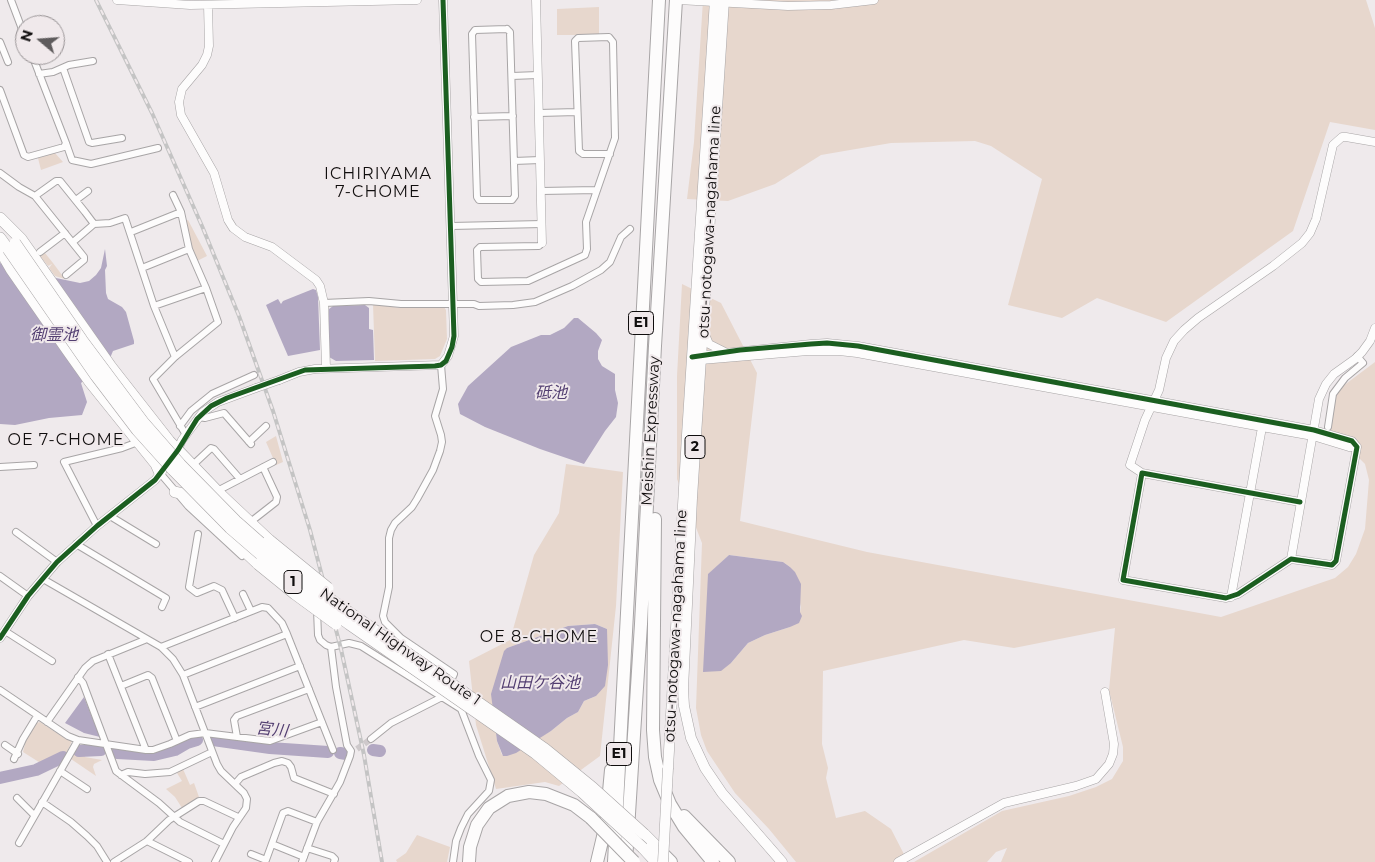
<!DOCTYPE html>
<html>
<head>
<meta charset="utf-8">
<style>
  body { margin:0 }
  #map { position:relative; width:1375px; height:862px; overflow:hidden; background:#efeaec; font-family:Montserrat,sans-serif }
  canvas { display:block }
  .north { position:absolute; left:15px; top:15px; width:50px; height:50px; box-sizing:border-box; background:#f0e9eb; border:1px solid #969193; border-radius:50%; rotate:288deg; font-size:14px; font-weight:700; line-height:20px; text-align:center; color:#100e0e }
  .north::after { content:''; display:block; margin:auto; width:18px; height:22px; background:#5e5b5c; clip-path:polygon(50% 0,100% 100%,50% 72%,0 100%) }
</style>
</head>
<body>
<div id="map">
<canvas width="1375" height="862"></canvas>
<div class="north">N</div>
</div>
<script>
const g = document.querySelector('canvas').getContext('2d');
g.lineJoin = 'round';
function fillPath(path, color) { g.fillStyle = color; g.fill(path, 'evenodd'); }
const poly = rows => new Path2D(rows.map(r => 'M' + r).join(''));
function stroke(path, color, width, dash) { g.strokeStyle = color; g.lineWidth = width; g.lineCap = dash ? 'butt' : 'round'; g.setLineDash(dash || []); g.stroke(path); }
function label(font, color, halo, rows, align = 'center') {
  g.font = font + ' Montserrat,"Noto Sans JP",sans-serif'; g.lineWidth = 4; g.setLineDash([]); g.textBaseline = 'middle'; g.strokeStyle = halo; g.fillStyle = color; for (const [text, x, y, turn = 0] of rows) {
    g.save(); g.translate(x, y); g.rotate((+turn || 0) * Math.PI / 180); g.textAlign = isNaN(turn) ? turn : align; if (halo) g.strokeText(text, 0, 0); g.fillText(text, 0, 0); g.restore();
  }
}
fillPath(poly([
  [703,0,1366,0,1375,28,1375,130,1330,122,1293,231,1166,322,1097,298,1062,318,1008,305,1042,179,991,146,975,141,891,143,821,155,775,184,728,201,687,199,694,142],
  [599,7,599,35,557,35,557,9],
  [55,153,63,162,41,170,38,158],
  [188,220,207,256,197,261,191,248,185,221],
  [45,253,53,263,65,279,55,276,49,268,52,264,48,266,40,256],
  [682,284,721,303,757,373,740,521,867,552,1221,617,1335,578,1348,567,1356,554,1365,529,1369,480,1365,464,1328,427,1335,392,1375,362,1375,862,1001,862,1007,848,996,852,987,862,914,862,1002,811,1069,796,1096,787,1112,779,1123,761,1123,747,1109,690,1115,628,1014,648,964,640,823,671,822,744,828,768,826,778,836,818,865,811,891,829,908,862,796,862,769,829,735,793,707,751,701,735,696,708,702,543,677,479,677,376],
  [729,555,783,562,790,567,801,607,800,612,790,627,765,635,748,643,731,663,708,575],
  [373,304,400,308,444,307,446,310,447,339,440,356,435,359,375,361],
  [276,436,283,462,276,465,266,442],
  [566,464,623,472,616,606,600,756,559,786,545,782,496,789,476,725,469,661,510,640,534,555,559,513],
  [595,624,607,629,607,647,596,696,584,701,578,712,567,718,551,731,502,755,497,741,493,706,507,648,568,626],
  [40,722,66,739,72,741,66,754,42,764,23,752,26,740,36,723],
  [84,752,85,757,102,760,94,764,93,767,96,776,71,759,74,754],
  [183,769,190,785,194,783,199,797,182,808,175,797,166,789,182,781,177,773],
  [417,835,450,847,447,862,397,862,396,860,406,853]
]), '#e7d7cd');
fillPath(poly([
  [105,249,107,266,105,270,106,293,108,299,122,307,126,312,134,341,134,344,113,351,110,358,81,383,87,402,82,415,49,418,15,425,0,424,0,263,54,280,56,278,80,283,89,281,96,275,101,268],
  [313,289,316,290,318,297,320,350,288,356,266,305,278,299,281,304,283,301],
  [365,305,369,308,369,329,373,330,374,360,336,361,329,357,329,309,333,306],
  [574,318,578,318,596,333,602,340,598,351,598,359,602,366,615,374,615,390,618,403,616,417,605,431,584,464,540,449,485,427,460,414,458,404,468,386,511,347,541,335,550,335,564,328],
  [729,555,783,562,790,567,795,572,801,584,800,612,802,616,799,623,790,627,765,635,748,643,731,663,721,671,703,672,708,574],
  [595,624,607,629,608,665,605,686,596,696,584,701,578,712,567,718,551,731,516,753,507,756,503,756,497,741,491,694,504,651,507,648,568,626],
  [84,697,100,737,84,733,65,723]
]), '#b2a8c2');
stroke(poly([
  [213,740,270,748,328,752],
  [373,750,380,751],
  [79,751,101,750],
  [117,753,154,755,175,750,187,743,197,740],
  [340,753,346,754],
  [0,778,36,770,63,757]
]), '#b2a8c2', 12);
stroke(poly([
  [357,749,371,739]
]), '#cec9cb', 6, [6, 3]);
const minor = poly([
  [11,0,25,37],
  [507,29,510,32,515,196,512,200,479,200,477,197,472,34,475,30,507,29],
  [0,42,8,62],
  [63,68,89,142,92,143,122,138],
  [39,74,53,72,69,65,93,61],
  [512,76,538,75],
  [0,90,24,155,28,157,64,147,66,143,32,55],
  [539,113,577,112],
  [474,117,513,116],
  [66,143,72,160,91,164,158,148],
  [514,161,540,160],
  [0,173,19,187,35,196,84,257,84,260,66,275],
  [541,191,597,190],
  [173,195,181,212,189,249,206,288,218,322,175,357,153,379,186,435],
  [35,196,56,181,60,181,85,212,94,224,73,242],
  [76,200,88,191],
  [94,224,110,223,125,218,154,306,175,357],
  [451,226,542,224],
  [131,232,181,212],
  [542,243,539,246,480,247,477,250,478,279,481,282,528,281,585,255,587,249,586,222,615,138,613,42,609,37,578,38,575,41,579,151,583,154,610,154],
  [40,252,65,233],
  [142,268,189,249],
  [324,303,369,301,401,304,474,304,479,306,513,305,535,302,572,286,601,270,610,262,621,237,630,229],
  [154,306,206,288],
  [441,365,443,389,435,416,441,435,442,442,440,451,433,470,417,499,412,507,395,523,391,530,389,538,389,587,383,616,385,622,401,638,454,674,449,685],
  [199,417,205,418,224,413,251,444],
  [180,426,191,411,212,394,254,375],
  [1328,427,1333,394,1345,378,1363,363,1357,356],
  [249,442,266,426],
  [195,463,211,448,214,449,240,479],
  [0,467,34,465],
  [160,473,188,506,242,556],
  [221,489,273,462],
  [110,516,156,544],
  [253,520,276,502,277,497,263,467],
  [97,526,64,462,122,448,138,442],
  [16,532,57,562],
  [198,534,189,587,197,593,214,586,222,590,235,618],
  [76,544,166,598,162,607],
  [0,576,28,596],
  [43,579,161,647,173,659,183,675,217,764,221,771,244,793,247,799,246,808,233,827,215,862],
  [243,594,251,611],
  [317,610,318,635,320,640,326,645,331,647,349,643,361,646,461,709,479,756,491,780,489,791,468,814,461,828,456,841,453,862],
  [5,631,52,661],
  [161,647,262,607,268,608,282,623,287,634,333,750],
  [108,654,146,750],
  [183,675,287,634],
  [78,677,83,683,116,771,159,803,180,822,224,844],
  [121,686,148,675,152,678,177,741],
  [0,690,68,736,78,740,146,750,153,750,170,744,190,735,205,733,270,741,322,722],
  [195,707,300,666],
  [47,722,85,668,93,661,147,639],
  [237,737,234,720,237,716,309,689],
  [371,739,391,723,444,696],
  [5,745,18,754],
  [14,759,23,739,37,716],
  [60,771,87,789],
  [121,775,128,772,145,774,170,772,212,752],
  [235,784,241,777,274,763,282,761,288,763,291,767,294,778,334,794],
  [17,798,34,815],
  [42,802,71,822,87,836,97,846,107,862],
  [147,841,189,862],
  [19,843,78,740],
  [272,844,304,857],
  [307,848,332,856,335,859,334,862],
  [251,854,266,860,283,813,288,811,317,822],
  [114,862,147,841,169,820,199,801,204,801,238,817],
  [302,862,317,822,340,782,350,756,351,751,347,745,336,687,331,647]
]);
const tertiary = poly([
  [117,0,190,5,417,0],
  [536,0,542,243],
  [678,0,788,6,831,5,874,0],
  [208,5,209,46,207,55,202,65,182,89,179,102,181,115,214,173,228,220,233,228,245,237,272,247,316,280,320,286,324,303,326,368],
  [704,332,709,344,725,352],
  [696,356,811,344,827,343,858,346,1314,430,1352,441,1357,447,1336,561,1332,565,1291,559,1238,594,1226,598,1123,580,1142,473,1300,502],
  [701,360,808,351,839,351,857,353,1262,427,1313,436,1349,447,1357,447],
  [279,380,299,372,315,369,441,365,448,356,454,336,443,0],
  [176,453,182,440,203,412,218,402,256,388],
  [1142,473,1130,465,1145,420,1159,390,1166,358,1174,341,1184,330,1198,318,1273,266,1302,243,1310,233,1316,219,1333,145,1342,137,1346,137,1375,142],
  [1291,559,1319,399,1326,384,1334,374,1355,359,1362,352,1370,341,1375,328],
  [1231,597,1263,422],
  [0,638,28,596,57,562,97,526,155,480,163,470],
  [898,862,1004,803,1076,786,1096,779,1109,764,1113,754,1114,744,1105,692]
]);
const primary = poly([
  [724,0,692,498,683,689,684,706,691,738,705,768,722,793,782,862],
  [668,768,687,435,715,0]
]);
const trunk = poly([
  [0,218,21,239,111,367,169,441,219,493,269,540],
  [0,238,8,249],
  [0,250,11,269,68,351,90,382,156,464,160,473],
  [175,492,184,494,258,564],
  [644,834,663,853],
  [643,848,656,862]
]);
const motorway = poly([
  [655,519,653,730,655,757,660,780,670,804,684,827,713,862],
  [684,816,729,862],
  [657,848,671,862],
  [626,861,641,624,655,346,676,0],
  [469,862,470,847,477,825,489,808,508,796,529,792,546,794,574,805,591,818],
  [597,862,606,824,611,770],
  [614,862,659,0]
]);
stroke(minor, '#a8a5a6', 8);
stroke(tertiary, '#a8a5a6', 9);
stroke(primary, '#a8a5a6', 11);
stroke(trunk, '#a8a5a6', 12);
stroke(motorway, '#a8a5a6', 14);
stroke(minor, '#fdfcfc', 6);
stroke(tertiary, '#fdfcfc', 8);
stroke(primary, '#fdfcfc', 10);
stroke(trunk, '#fdfcfc', 11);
stroke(motorway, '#fdfcfc', 12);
const rail = poly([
  [96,0,152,113,202,226,239,316,273,411,310,530,341,649,364,755,382,862]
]);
stroke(rail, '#c4c4c4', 4);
stroke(rail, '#f0e9eb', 2, [5.5]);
const tertiaryBridge = poly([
  [256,388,279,380]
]);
const primaryBridge = poly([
  [663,862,668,768]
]);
const trunkBridge = poly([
  [15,243,82,340,144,423,180,464,236,521,270,551,327,597,545,749,593,788,644,834],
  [8,249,96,376,137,430,173,470,230,528,296,585,349,624,535,753,582,792,643,848],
  [269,540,328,588],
  [258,564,295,594,336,624]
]);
const motorwayBridge = poly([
  [591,818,634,862]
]);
stroke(tertiaryBridge, '#a8a5a6', 9, []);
stroke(primaryBridge, '#a8a5a6', 11, []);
stroke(trunkBridge, '#a8a5a6', 12, []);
stroke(motorwayBridge, '#a8a5a6', 14, []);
stroke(tertiaryBridge, '#fdfcfc', 8);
stroke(primaryBridge, '#fdfcfc', 10);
stroke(trunkBridge, '#fdfcfc', 11);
stroke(motorwayBridge, '#fdfcfc', 12);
stroke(poly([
  [692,357,740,350,811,344,827,343,858,346,1314,430,1352,441,1357,447,1336,561,1332,565,1291,559,1238,594,1226,598,1123,580,1142,473,1300,502],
  [0,638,28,596,57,562,97,526,155,480,178,450,197,419,211,406,227,398,305,370,435,366,441,365,446,361,452,347,454,336,443,0]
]), '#1b5e20', 5);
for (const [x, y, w] of [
  [641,323,25],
  [695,447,20],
  [293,582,18],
  [619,754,25]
]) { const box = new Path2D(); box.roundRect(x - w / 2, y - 11.5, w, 23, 4); g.fillStyle = '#f0e9eb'; g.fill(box); stroke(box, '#100e0e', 1); }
label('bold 14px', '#100e0e', null, [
  ["E1",641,323],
  ["2",695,447],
  ["1",293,582],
  ["E1",619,754]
]);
label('15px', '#100e0e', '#f0e9eb', [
  ["otsu-notogawa-nagahama line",710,222,-87],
  ["Meishin Expressway",651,431,-87],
  ["otsu-notogawa-nagahama line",676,626,-87],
  ["National Highway Route 1",400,647,35]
]);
g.letterSpacing = '1px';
label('16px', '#100e0e', '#f0e9eb', [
  ["ICHIRIYAMA",378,174],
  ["7-CHOME",378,192],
  ["OE 7-CHOME",66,440],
  ["OE 8-CHOME",539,637]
]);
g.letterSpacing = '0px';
label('italic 16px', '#523e71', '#f0e9eb', [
  ["御霊池",54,335],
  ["砥池",551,393],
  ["山田ケ谷池",540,683],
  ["宮川",272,730,6]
]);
</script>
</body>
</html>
